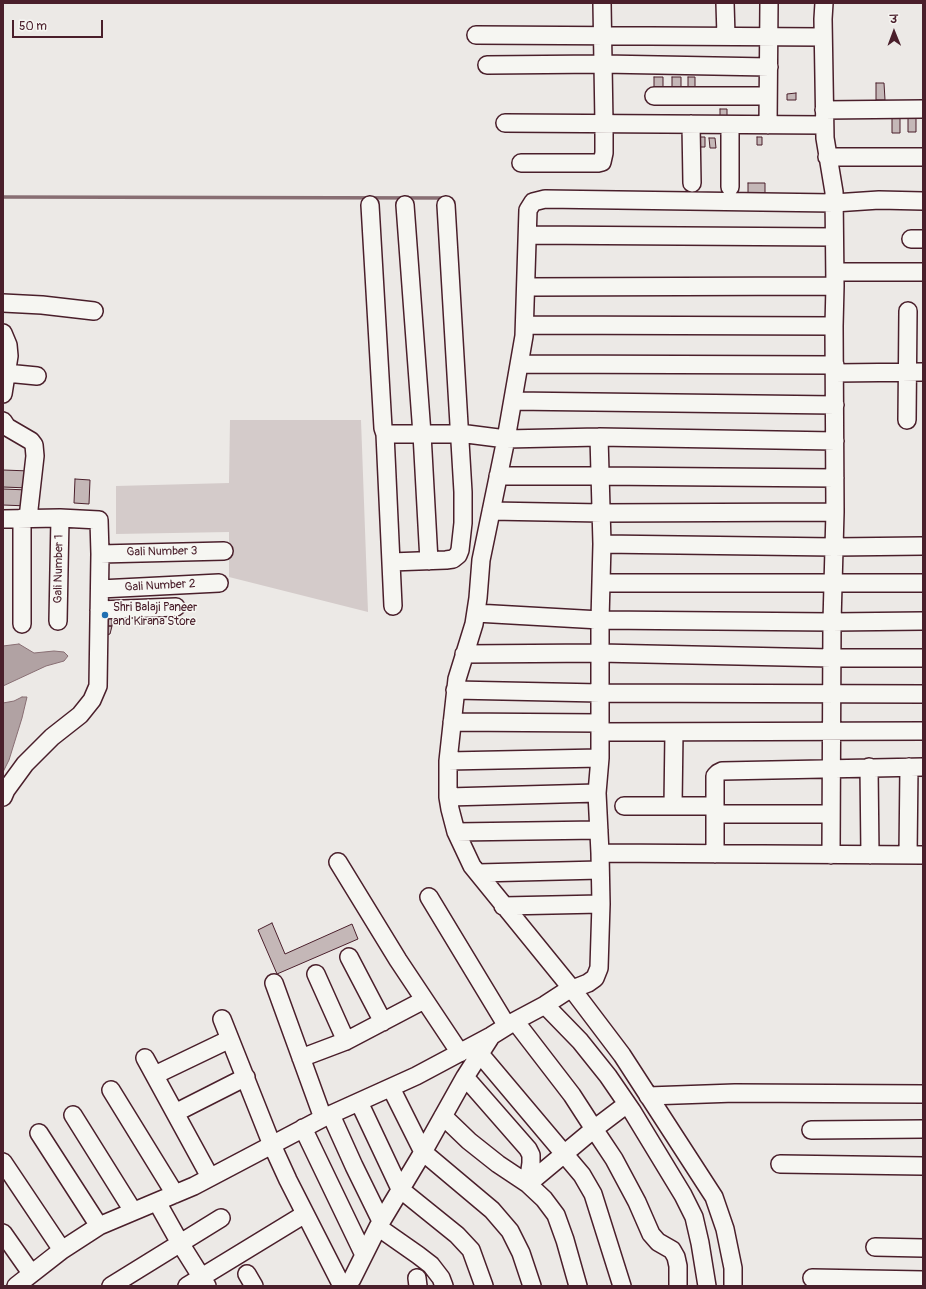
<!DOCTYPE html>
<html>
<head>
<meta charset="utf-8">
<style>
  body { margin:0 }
  #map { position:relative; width:926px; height:1289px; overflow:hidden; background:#ece9e6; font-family:Pangolin,"Playpen Sans Deva",sans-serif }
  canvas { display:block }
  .frame { position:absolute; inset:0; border:4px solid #4a1f2b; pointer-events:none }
  .north { position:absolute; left:874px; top:12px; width:40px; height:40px; -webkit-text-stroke:3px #f6f6f2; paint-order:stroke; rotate:359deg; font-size:11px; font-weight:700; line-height:16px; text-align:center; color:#4a1f2b }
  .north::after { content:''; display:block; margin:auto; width:14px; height:18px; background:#4a1f2b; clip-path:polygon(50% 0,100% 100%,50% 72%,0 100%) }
  .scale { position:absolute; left:12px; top:20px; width:91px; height:18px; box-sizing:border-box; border:2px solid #4a1f2b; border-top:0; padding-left:5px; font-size:12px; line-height:14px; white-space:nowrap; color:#4a1f2b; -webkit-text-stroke:3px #f6f6f2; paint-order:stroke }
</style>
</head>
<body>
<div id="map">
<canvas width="926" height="1289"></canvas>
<div class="frame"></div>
<div class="north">उ</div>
<div class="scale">50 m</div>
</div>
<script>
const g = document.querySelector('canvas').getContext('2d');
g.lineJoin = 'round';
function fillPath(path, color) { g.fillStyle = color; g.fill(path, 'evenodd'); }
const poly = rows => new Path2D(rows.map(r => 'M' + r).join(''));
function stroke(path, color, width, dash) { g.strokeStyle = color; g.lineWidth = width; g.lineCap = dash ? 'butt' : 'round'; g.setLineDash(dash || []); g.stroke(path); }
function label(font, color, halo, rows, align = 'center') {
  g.font = font + ' Pangolin,sans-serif'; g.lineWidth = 3; g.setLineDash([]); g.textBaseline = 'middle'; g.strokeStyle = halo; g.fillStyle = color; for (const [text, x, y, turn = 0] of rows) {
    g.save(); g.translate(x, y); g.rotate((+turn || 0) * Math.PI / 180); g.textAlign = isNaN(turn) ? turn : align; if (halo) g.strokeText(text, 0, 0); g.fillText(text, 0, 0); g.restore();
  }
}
fillPath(poly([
  [230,420,361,420,368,612,229,577,229,532,116,534,116,486,229,483]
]), '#d4cbca');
const water = poly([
  [19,644,34,653,54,651,64,652,68,656,64,661,46,666,3,686,3,646,19,644],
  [22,697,27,697,22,718,9,760,3,772,3,703,14,701,22,697]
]);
fillPath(water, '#b1a2a3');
stroke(water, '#886e73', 1);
stroke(poly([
  [3,197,445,198]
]), '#886e73', 3.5);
const building = poly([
  [654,77,663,77,663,87,654,87,654,77],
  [672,77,681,77,681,88,672,89,672,77],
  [688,77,695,77,695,88,688,88,688,77],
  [876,83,884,83,885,100,876,100,876,83],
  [796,93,796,100,787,100,787,94,796,93],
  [720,109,727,109,727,121,720,122,720,109],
  [908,116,916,116,916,132,908,132,908,116],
  [892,118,900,118,900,133,892,133,892,118],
  [697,137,705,137,705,147,697,147,697,137],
  [757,137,762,137,762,145,757,145,757,137],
  [709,138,715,138,716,148,710,148,709,138],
  [748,183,765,183,765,194,748,194,748,183],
  [3,470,30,471,29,488,3,487,3,470],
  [75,479,90,480,89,504,74,503,75,479],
  [3,489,28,490,28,506,3,505,3,489],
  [103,613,112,613,112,626,103,626,103,613],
  [103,626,112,626,110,634,103,636,103,626],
  [272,923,285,954,352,924,358,939,277,974,258,930,272,923]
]);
fillPath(building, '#c4b7b7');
stroke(building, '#4a1f2b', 1);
const minor = poly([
  [725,3,726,36],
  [824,3,823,19,825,138,834,192,835,286,834,326,835,512,832,622,831,855],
  [476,35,823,37],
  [487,65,603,64,769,67],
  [654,96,768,96],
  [824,110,923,109],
  [505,123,824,125],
  [691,124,692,183],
  [768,125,769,3],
  [827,157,923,157],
  [521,163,598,163,602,162,604,153,604,124,602,3],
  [730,187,730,125],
  [370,205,383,428,385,434,467,434,506,439,599,437,835,441],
  [405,205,422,434,429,561],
  [528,235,834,237],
  [911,239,923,239],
  [835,272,923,272],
  [526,287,835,286],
  [3,303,42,305,94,311],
  [525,325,834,326],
  [3,333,8,345,9,356,3,394],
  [520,364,835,365],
  [6,373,37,376],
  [835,373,923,372],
  [513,401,835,405],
  [907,420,908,311],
  [3,421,7,427,31,441,34,445,35,456,28,518],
  [385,434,393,606],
  [599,437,602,544,600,620,600,758,597,793,600,853],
  [498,476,600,476,835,478],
  [491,511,602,513,835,512],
  [22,518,22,624],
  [3,519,60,518,99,520,100,554,98,686,92,700,80,715,52,737,25,764,6,790,3,797],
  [602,544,834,547,923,546],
  [100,554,224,551],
  [391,562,446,560,453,559,458,555,460,550,463,523,463,492,446,205],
  [601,583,923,583],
  [100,589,219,583],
  [99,610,176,607],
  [476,613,600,620,832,622,923,621],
  [58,621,60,518],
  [464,654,600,653,831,658,923,658],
  [455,690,600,693,923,694],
  [452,722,600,723],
  [600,732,923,731],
  [448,761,600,758],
  [869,767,870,855],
  [448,797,597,793],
  [624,806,715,806],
  [673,806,674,732],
  [715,814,831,814],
  [456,832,599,830],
  [715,854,715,776,718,773,722,771,923,767],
  [908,855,909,767],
  [338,862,398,960,460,1053],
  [478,873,600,870],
  [429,897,507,1026],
  [503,906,601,904],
  [349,957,383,1022],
  [316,974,346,1041],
  [274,983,323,1118],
  [545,1005,580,1041,608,1076,632,1111,683,1195,694,1217,700,1243,707,1286],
  [222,1019,272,1145,288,1180,342,1286],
  [515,1021,572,1095,594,1129,614,1159,637,1202,651,1234,658,1242,672,1250,676,1257,678,1266,678,1286],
  [480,1054,582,1175,593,1194,622,1286],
  [145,1058,210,1177],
  [301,1058,346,1041,424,1000],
  [155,1075,230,1039],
  [465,1077,528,1149,531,1155,531,1163,528,1184],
  [391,1088,423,1152,492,1210,510,1231,521,1253,532,1286],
  [111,1090,175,1194],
  [648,1096,735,1093,923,1094],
  [359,1102,400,1189,457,1235,471,1250,484,1286],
  [175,1113,246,1077],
  [73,1115,133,1211],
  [331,1115,354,1166,381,1221],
  [443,1116,469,1141,498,1164,528,1184,544,1199,556,1215,565,1240,578,1286],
  [303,1128,364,1255],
  [811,1130,923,1129],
  [39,1133,99,1226],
  [3,1162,62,1250],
  [780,1164,923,1166],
  [528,1184,594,1129,627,1104],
  [157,1202,180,1243,207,1286],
  [378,1227,418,1255,431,1265,441,1278,444,1286],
  [3,1233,31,1273],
  [875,1247,923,1248],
  [247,1274,254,1286],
  [417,1278,418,1286],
  [812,1278,923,1280],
  [16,1286,62,1250,99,1226,194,1186,323,1118,416,1076,491,1036,515,1021,545,1005,565,992,588,983,595,978,599,968,601,904,600,853,923,855],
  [111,1286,221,1218],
  [187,1286,305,1214],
  [345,1286,352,1279,378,1227,423,1152,465,1077,490,1038],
  [733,1286,733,1268,725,1229,714,1197,622,1055,572,989,472,866,456,832,450,809,448,797,448,761,457,679,474,624,478,598,481,560,506,439,524,336,528,210,533,202,545,199,834,203,879,200,923,201]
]);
stroke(minor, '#4a1f2b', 20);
stroke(minor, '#f6f6f2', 17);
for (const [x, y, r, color] of [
  [105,615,4,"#1f6fb2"]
]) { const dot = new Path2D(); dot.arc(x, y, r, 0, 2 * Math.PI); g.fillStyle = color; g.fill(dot); stroke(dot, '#f6f6f2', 1.5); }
label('12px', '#4a1f2b', '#f6f6f2', [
  ["Gali Number 3",162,552,-1],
  ["Gali Number 1",59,569,-89],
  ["Gali Number 2",160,586,-3]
]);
label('12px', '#4a1f2b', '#f6f6f2', [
  ["Shri Balaji Paneer",113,608],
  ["and Kirana Store",113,622]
], 'left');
</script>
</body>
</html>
